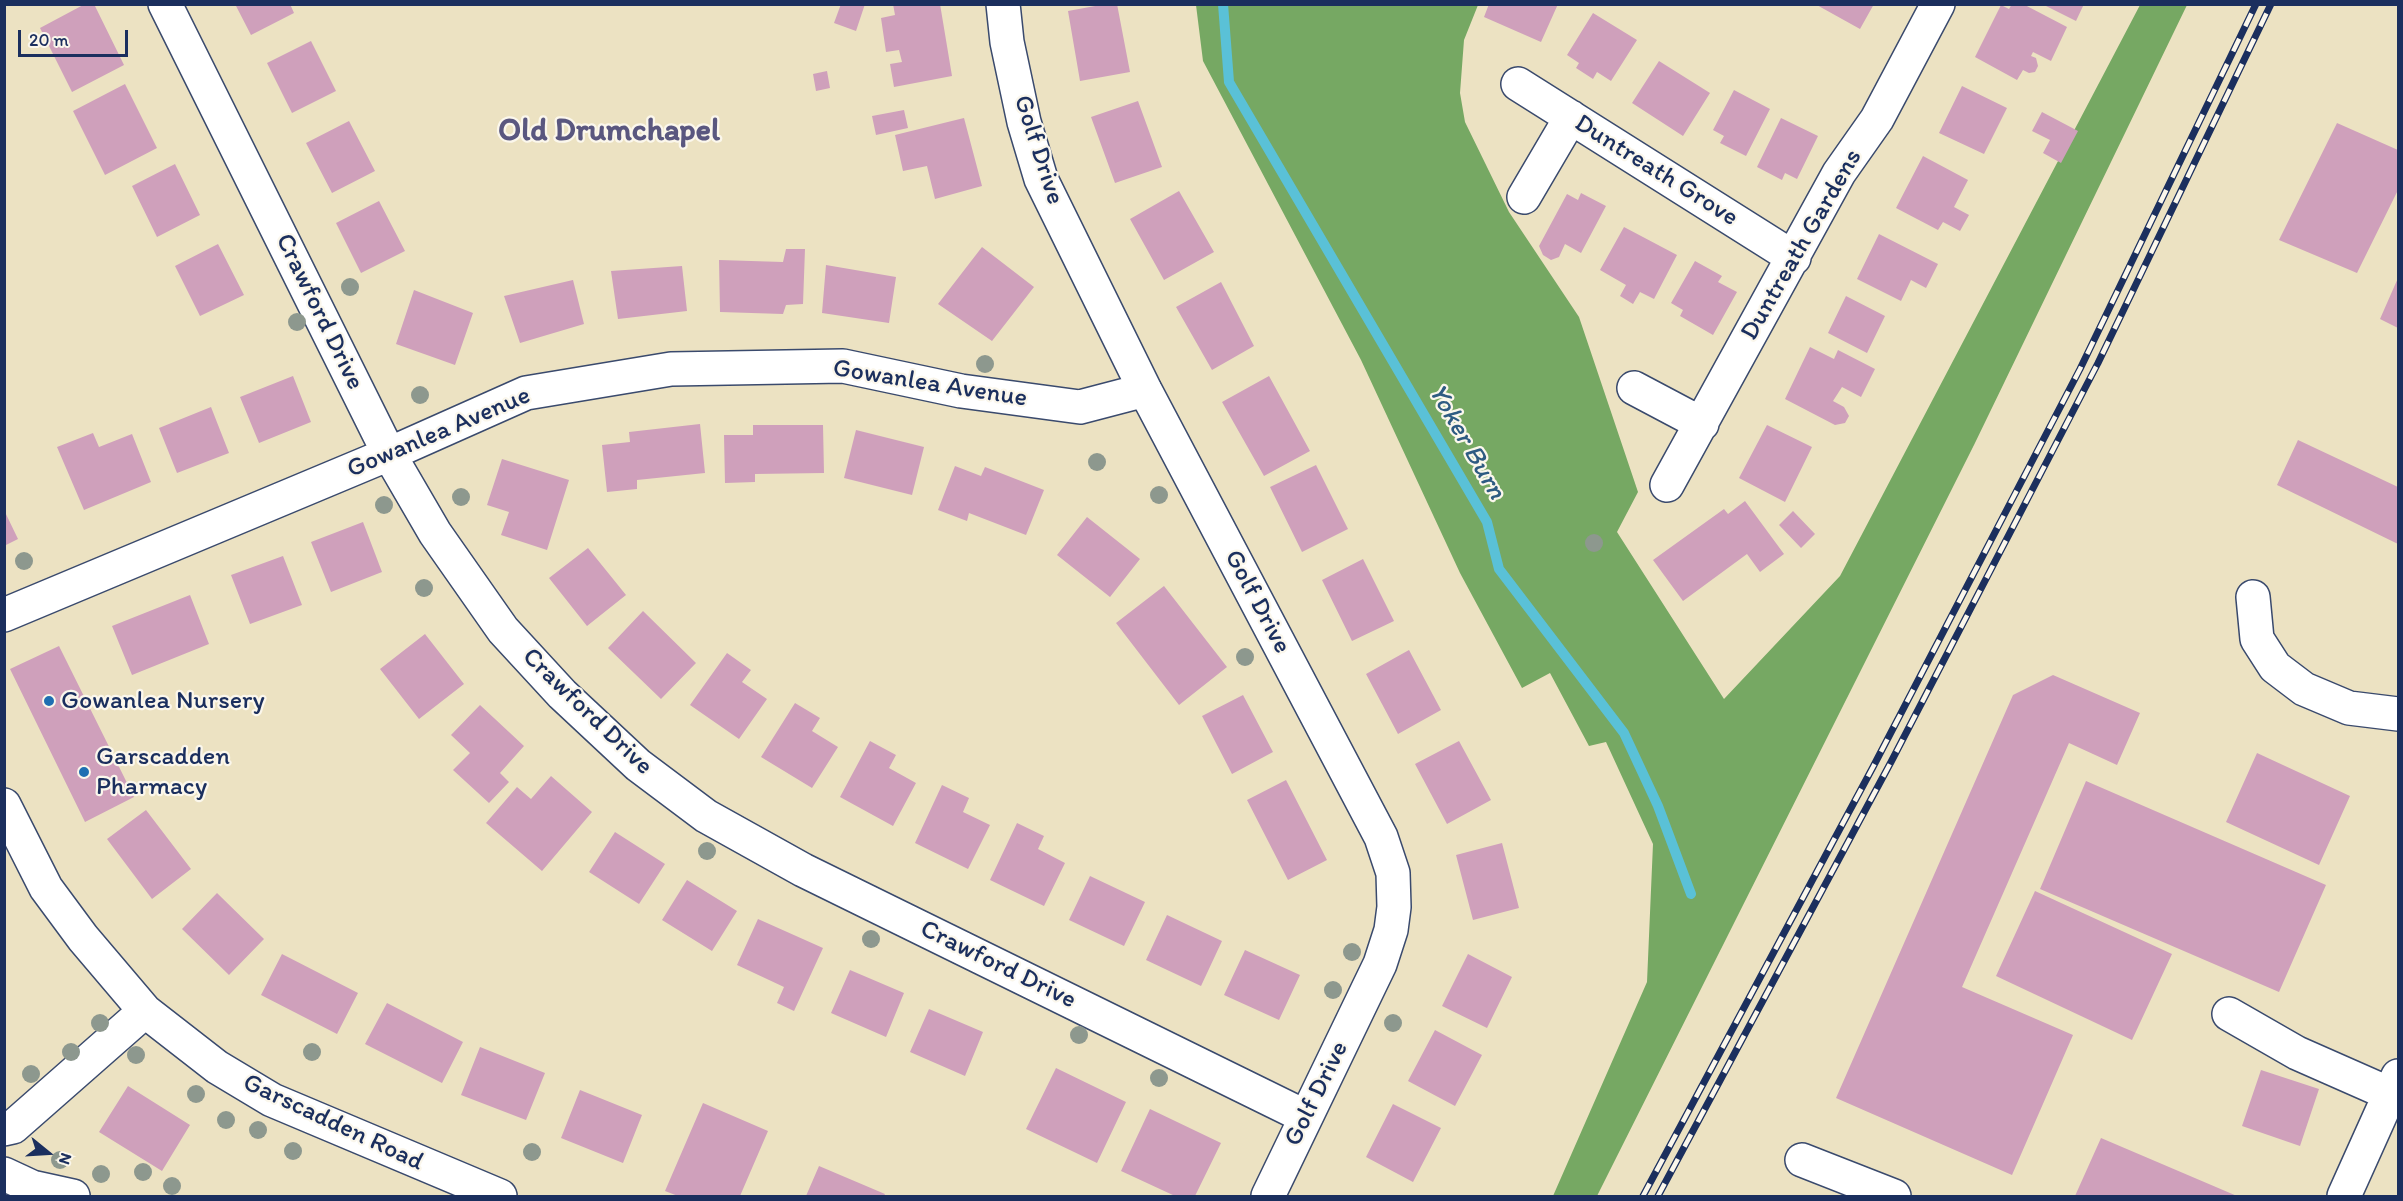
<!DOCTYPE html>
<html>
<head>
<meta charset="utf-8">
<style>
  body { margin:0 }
  #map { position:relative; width:2403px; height:1201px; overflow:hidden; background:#ece2c2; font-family:Itim,sans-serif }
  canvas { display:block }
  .frame { position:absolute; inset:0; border:6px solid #1b2f5e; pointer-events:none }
  .north { position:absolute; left:18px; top:1123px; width:60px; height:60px; -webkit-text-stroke:4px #fbf7ec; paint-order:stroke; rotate:108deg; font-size:16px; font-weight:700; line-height:24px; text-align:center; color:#1b2f5e }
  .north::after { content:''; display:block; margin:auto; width:21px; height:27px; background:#1b2f5e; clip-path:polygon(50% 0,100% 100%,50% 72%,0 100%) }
  .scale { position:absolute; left:18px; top:30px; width:110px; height:27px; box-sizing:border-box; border:3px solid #1b2f5e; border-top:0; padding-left:8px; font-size:18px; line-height:21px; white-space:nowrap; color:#1b2f5e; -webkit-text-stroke:4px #fbf7ec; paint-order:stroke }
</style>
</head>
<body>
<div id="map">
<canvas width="2403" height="1201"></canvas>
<div class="frame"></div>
<div class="north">N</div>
<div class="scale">20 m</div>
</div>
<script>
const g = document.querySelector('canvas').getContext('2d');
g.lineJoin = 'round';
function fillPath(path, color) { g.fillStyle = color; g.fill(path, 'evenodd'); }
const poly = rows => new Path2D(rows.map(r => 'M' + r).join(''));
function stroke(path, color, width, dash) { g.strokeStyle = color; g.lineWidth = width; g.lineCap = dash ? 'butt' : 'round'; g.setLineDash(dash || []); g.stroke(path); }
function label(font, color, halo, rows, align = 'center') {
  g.font = font + ' Itim,sans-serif'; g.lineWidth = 4.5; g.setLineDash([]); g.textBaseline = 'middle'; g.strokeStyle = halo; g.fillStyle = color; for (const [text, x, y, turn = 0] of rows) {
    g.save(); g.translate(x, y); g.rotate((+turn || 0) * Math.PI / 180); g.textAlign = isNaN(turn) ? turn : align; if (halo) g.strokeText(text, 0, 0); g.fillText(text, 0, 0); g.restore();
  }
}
fillPath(poly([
  [1196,5,1478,5,1464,40,1460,93,1465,122,1509,212,1579,317,1638,492,1617,532,1724,699,1840,576,2140,5,2187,5,1974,445,1597,1196,1553,1196,1647,982,1653,844,1606,742,1589,746,1550,673,1522,688,1460,573,1361,360,1203,61]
]), '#76a863');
stroke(poly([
  [1223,4,1229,82,1487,522,1499,569,1624,733,1658,806,1691,894]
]), '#5ac1d7', 10);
fillPath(poly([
  [85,4,94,4,124,65,72,92,40,28],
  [235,4,290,4,294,13,251,35],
  [841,4,865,4,856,31,834,23],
  [893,4,940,4,952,76,894,87,890,64,902,62,899,50,886,52,881,18,895,15],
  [1106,4,1117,4,1130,72,1080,81,1068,11],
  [1489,4,1558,4,1541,42,1484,17],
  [1815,4,1874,4,1860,29],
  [2012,4,2023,4,2067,27,2051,61,2033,52,2031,56,2036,58,2038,66,2035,72,2029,73,2023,70,2017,80,1975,57,2001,5,2009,9],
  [2042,4,2084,4,2076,21],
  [1593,13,1637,40,1611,81,1597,72,1593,79,1576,68,1579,63,1567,55],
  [311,41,336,91,292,113,267,63],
  [1659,61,1710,93,1683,136,1632,103],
  [827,71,830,88,816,91,813,74],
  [125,84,157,148,105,175,73,111],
  [1962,86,2007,108,1984,154,1939,133],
  [1734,90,1770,109,1746,156,1720,143,1724,136,1713,130],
  [1138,101,1162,167,1115,183,1091,117],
  [904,110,908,128,876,135,872,116],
  [2042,112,2078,131,2061,163,2043,153,2050,140,2032,131],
  [964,118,982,186,935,199,927,166,903,171,895,135],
  [1781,118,1818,136,1797,179,1785,173,1782,180,1757,167],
  [349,121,375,171,332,193,306,143],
  [2337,123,2398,150,2398,190,2357,273,2279,240],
  [1923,156,1968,180,1954,207,1969,215,1960,231,1943,222,1938,230,1896,208],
  [175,164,200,215,157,237,132,186],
  [1179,191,1214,252,1164,280,1130,219],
  [1581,193,1606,206,1581,253,1565,244,1559,257,1551,260,1543,255,1539,246,1567,194,1578,200],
  [379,201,405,251,361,273,336,223],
  [1624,227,1677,255,1654,299,1640,292,1633,304,1620,296,1626,285,1600,270],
  [1879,234,1938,264,1926,288,1911,280,1901,301,1857,279],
  [218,244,244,295,200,316,175,266],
  [982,247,1034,287,992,341,938,304],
  [786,249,805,249,803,304,786,305,783,314,720,312,719,260,783,262],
  [1695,261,1722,276,1718,282,1737,292,1713,335,1680,316,1683,310,1671,303],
  [826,265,896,277,889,323,822,313],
  [682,266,687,311,618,319,611,271],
  [2398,278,2398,328,2380,319],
  [573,280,584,324,520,343,504,296],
  [1221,282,1254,346,1212,370,1176,307],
  [414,290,473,313,455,365,396,344],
  [1846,296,1885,316,1867,353,1828,333],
  [1810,347,1834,359,1838,350,1875,369,1861,397,1842,387,1833,401,1844,407,1849,416,1845,423,1835,425,1785,399],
  [293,376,311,422,259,443,240,397],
  [1269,376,1310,451,1264,476,1222,402],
  [211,407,229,453,177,473,159,428],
  [700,424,705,473,637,480,637,489,607,492,602,445,630,442,629,432],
  [753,425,823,425,824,473,755,474,755,482,725,483,724,435,753,435],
  [1767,425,1812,447,1785,502,1739,478],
  [856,430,924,447,912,495,844,478],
  [93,433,99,447,132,434,151,482,84,510,57,447],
  [2298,440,2398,487,2398,544,2277,485],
  [502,459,569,480,547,550,501,535,509,512,487,505],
  [1316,465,1348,529,1302,552,1270,487],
  [955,466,981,476,985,467,1044,490,1026,535,969,513,967,521,938,510],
  [1745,501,1784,554,1760,572,1747,554,1683,601,1653,560,1724,509,1728,514],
  [4,510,18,539,4,546],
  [1793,511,1815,534,1801,548,1779,525],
  [1087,517,1140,559,1110,597,1057,555],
  [363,522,382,572,331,592,311,542],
  [588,548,626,595,587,626,549,578],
  [283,556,302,605,250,624,231,575],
  [1363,559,1394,621,1352,641,1322,580],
  [1164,586,1227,667,1179,705,1116,623],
  [190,595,209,644,132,675,112,626],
  [643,611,696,663,661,699,608,648],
  [425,634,464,684,419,719,380,669],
  [59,646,134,797,85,822,10,669],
  [1409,650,1441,710,1398,734,1366,674],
  [727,653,751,670,742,682,767,699,739,739,690,705],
  [2053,675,2140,713,2117,765,2069,743,1962,987,2073,1035,2012,1175,1836,1098,2013,695],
  [1243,695,1273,752,1232,774,1202,716],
  [795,703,820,718,812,731,838,747,812,788,761,757],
  [480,705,524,746,500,773,509,782,489,803,453,770,470,753,451,735],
  [870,741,896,755,889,768,916,783,893,826,840,797],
  [1459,741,1491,800,1447,824,1415,764],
  [2257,753,2350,796,2319,865,2226,822],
  [551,776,592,812,542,871,486,823,517,787,531,799],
  [1286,780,1327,860,1288,880,1247,800],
  [2086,781,2326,885,2279,992,2040,889],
  [942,785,969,798,963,812,990,825,968,869,915,843],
  [146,810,191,869,152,899,107,839],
  [1017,823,1044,836,1038,849,1065,863,1044,906,990,880],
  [615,832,665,864,639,904,589,872],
  [1502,843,1519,908,1473,920,1456,855],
  [1090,876,1145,902,1124,946,1069,920],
  [687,880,737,911,712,951,662,920],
  [2035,891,2172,954,2132,1040,1996,976],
  [217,893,264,939,229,975,182,929],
  [1167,915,1222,941,1201,986,1146,960],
  [758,919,823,948,794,1011,777,1003,784,987,737,965],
  [1245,950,1300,975,1279,1020,1224,995],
  [282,954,358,993,337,1034,261,995],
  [1468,954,1512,977,1487,1028,1442,1006],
  [850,970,904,993,886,1037,831,1013],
  [387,1003,463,1042,442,1083,365,1044],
  [929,1009,983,1032,965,1076,910,1052],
  [1435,1030,1482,1055,1455,1106,1408,1081],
  [480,1047,545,1073,526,1120,461,1095],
  [1056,1068,1126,1102,1097,1163,1026,1129],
  [2261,1070,2319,1089,2300,1146,2242,1126],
  [128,1086,190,1125,162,1171,99,1132],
  [580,1090,642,1115,623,1163,561,1138],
  [703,1103,768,1131,740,1196,678,1196,665,1191],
  [1393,1104,1441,1128,1413,1182,1366,1157],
  [1150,1109,1221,1143,1195,1196,1175,1196,1121,1171],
  [2101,1138,2237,1196,2075,1196],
  [819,1166,885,1194,884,1196,806,1196]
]), '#cfa0bb');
const minor = poly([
  [165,4,389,454,435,533,503,630,562,694,638,765,706,816,803,870,1306,1117],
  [1003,4,1007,42,1024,122,1041,179,1145,390,1381,837,1393,873,1394,907,1391,930,1380,964,1268,1196],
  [1518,84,1794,258],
  [1524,197,1571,117],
  [1634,388,1702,424],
  [1667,485,1839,173,1877,119,1938,4],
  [2253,597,2257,639,2275,667,2304,689,2349,708,2398,714],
  [4,615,389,454,526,393,671,369,843,366,961,391,1080,407,1145,390],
  [4,805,46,888,83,938,145,1011,217,1067,272,1100,500,1196],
  [2229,1014,2297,1053,2390,1094],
  [4,1129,13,1127,145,1011],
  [1802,1160,1894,1196],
  [4,1174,32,1187,73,1196],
  [2344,1196,2398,1076]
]);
stroke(minor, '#3a4a6d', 36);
stroke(minor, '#fff', 33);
const rail = poly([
  [1643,1196,1873,767,2080,369,2256,4],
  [1658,1196,1891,762,2098,363,2271,4]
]);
stroke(rail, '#1b2f5e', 7);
stroke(rail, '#fbf7ec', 4.5, [14]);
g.fillStyle = '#8d988e';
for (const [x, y] of [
  [350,287],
  [297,322],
  [985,364],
  [420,395],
  [1097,462],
  [1159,495],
  [461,497],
  [384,505],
  [1594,543],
  [24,561],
  [424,588],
  [1245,657],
  [707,851],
  [871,939],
  [1352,952],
  [1333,990],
  [100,1023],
  [1393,1023],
  [1079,1035],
  [71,1052],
  [312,1052],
  [136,1055],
  [31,1074],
  [1159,1078],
  [196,1094],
  [226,1120],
  [258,1130],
  [293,1151],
  [532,1152],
  [60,1160],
  [143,1172],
  [101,1174],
  [172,1186]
]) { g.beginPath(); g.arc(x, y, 9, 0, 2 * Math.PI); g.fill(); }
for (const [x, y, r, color] of [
  [49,701,6,"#1f6fb2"],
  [84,772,6,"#1f6fb2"]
]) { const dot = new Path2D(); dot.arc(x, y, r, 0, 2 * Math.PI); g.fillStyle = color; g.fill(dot); stroke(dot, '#fbf7ec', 2); }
label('26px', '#1b2f5e', '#fbf7ec', [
  ["Golf Drive",1038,150,72],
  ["Duntreath Grove",1656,171,32],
  ["Duntreath Gardens",1802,245,-60],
  ["Crawford Drive",319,312,64],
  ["Gowanlea Avenue",930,384,9],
  ["Gowanlea Avenue",439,433,-23],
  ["Golf Drive",1257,602,62],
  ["Crawford Drive",587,712,44],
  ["Crawford Drive",998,965,26],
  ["Golf Drive",1317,1094,-64],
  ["Garscadden Road",333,1123,25]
]);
label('26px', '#1b2f5e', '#fbf7ec', [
  ["Gowanlea Nursery",61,701],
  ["Garscadden",96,757],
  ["Pharmacy",96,787]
], 'left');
label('italic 27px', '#2e5b82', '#fbf7ec', [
  ["Yoker Burn",1466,442,60]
]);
label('bold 32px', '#5a577f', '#fbf7ec', [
  ["Old Drumchapel",609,132]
]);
</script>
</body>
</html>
